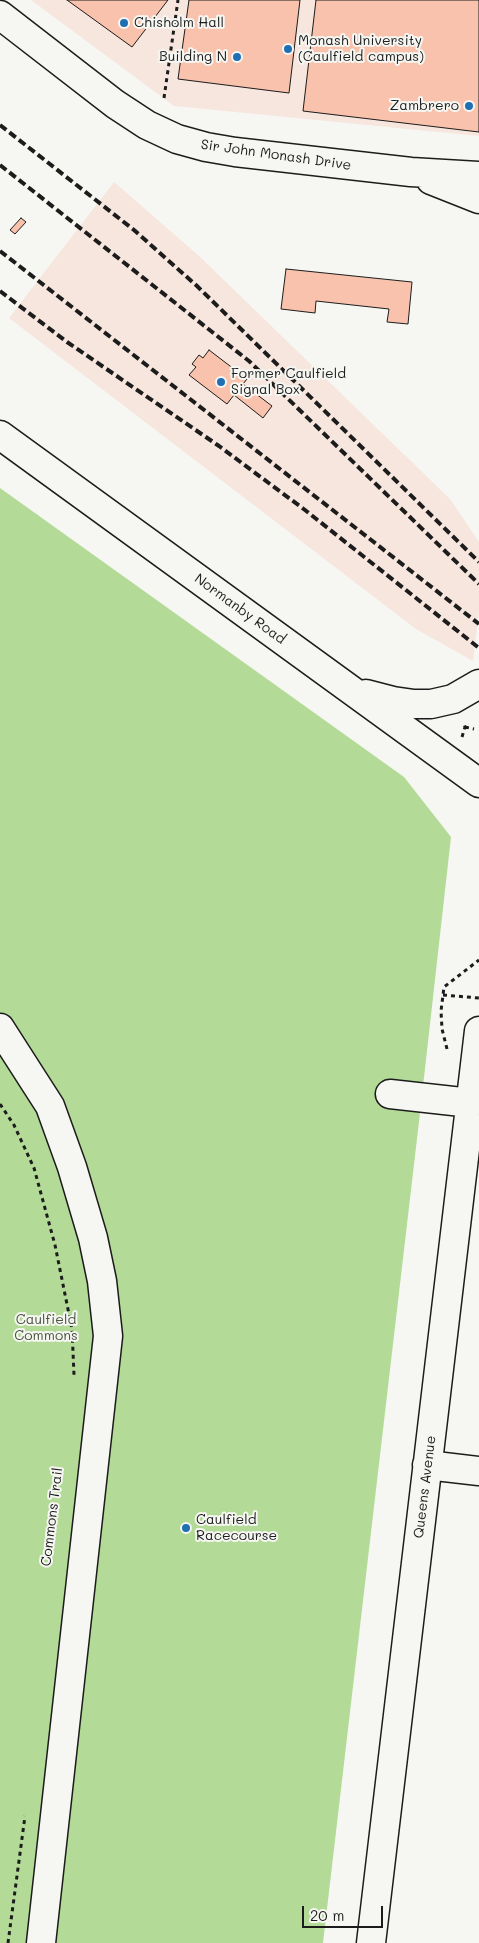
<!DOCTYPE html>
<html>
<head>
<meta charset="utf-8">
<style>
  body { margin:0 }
  #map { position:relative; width:479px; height:1943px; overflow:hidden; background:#f6f6f2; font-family:Mali,sans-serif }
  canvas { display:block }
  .scale { position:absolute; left:302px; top:1906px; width:81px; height:22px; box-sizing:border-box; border:2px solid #1c1c1c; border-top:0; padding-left:6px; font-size:15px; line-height:18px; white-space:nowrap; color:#1c1c1c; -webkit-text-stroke:4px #f6f6f2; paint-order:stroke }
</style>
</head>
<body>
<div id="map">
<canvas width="479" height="1943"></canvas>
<div class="scale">20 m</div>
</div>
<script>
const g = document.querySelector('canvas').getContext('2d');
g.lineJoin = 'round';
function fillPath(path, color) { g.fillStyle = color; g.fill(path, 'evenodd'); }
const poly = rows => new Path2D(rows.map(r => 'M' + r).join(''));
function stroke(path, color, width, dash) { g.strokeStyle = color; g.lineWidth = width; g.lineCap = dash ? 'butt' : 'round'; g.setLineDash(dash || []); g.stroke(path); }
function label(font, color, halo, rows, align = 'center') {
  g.font = font + ' Mali,sans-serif'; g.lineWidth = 4; g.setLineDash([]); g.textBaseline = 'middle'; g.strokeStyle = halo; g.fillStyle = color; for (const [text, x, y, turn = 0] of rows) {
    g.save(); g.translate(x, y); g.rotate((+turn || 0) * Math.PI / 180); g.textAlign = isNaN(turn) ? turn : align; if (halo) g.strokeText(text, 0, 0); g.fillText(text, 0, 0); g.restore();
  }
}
fillPath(poly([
  [31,0,479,0,479,136,174,106],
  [114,182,198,255,450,499,479,542,479,612,473,661,416,629,9,318]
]), '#f7e6dd');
fillPath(poly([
  [0,488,404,777,451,837,420,1113,323,1943,0,1943]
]), '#b3db97');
const building = poly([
  [67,0,168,0,132,47,67,0],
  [189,0,300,0,289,93,178,79,189,0],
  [316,0,479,0,479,132,303,111,316,0],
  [21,218,26,222,15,234,10,230,21,218],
  [286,269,412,282,408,324,387,322,389,309,316,301,315,313,281,309,286,269],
  [209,350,247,379,243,384,272,406,263,418,234,395,227,404,189,375,196,367,192,364,199,355,203,358,209,350]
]);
fillPath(building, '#f9c2ac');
stroke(building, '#1c1c1c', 1);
const minor = poly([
  [0,15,115,104,147,125,177,139,206,147,235,152,411,172,479,176],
  [431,180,479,199],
  [0,435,479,783],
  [366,694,393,701,414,704,431,704,453,699,479,684],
  [0,1028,50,1106,72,1167,93,1238,102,1281,108,1336,41,1943],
  [390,1094,471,1103],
  [427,1465,479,1471],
  [371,1943,479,1031]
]);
stroke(minor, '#1c1c1c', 31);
stroke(poly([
  [164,98,178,0],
  [465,727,474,729],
  [462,737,465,727,464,724],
  [443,995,479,998],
  [447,1049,442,1029,441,1011,444,987,479,960],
  [0,1104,14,1125,34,1168,55,1245,72,1329,74,1375],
  [8,1943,25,1816]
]), '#1c1c1c', 3, [4, 4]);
stroke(minor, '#f6f6f2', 28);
stroke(poly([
  [0,125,134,230,197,286,479,562],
  [0,165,249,361,479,584],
  [0,251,479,624],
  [0,291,67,342,219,446,305,510,479,648]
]), '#1c1c1c', 4, [8, 4]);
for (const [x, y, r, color] of [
  [124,23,5,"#1f6fb2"],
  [288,49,5,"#1f6fb2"],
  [237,57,5,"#1f6fb2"],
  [469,106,5,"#1f6fb2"],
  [221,382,5,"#1f6fb2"],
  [186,1528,5,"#1f6fb2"]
]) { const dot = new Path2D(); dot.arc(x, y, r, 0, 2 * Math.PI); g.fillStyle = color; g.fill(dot); stroke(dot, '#f6f6f2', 2); }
label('14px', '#1c1c1c', '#f6f6f2', [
  ["Chisholm Hall",134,23],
  ["Monash University",298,41],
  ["(Caulfield campus)",298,57],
  ["Building N",227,57,"right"],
  ["Zambrero",459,106,"right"],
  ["Former Caulfield",231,374],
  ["Signal Box",231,390],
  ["Caulfield",196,1520],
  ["Racecourse",196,1536]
], 'left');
label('14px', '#1c1c1c', '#f6f6f2', [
  ["Sir John Monash Drive",276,155,8],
  ["Normanby Road",240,609,36],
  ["Queens Avenue",425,1487,-83],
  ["Commons Trail",52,1517,-83]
]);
label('14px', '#495541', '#f6f6f2', [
  ["Caulfield",46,1320],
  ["Commons",46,1336]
]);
</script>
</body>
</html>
